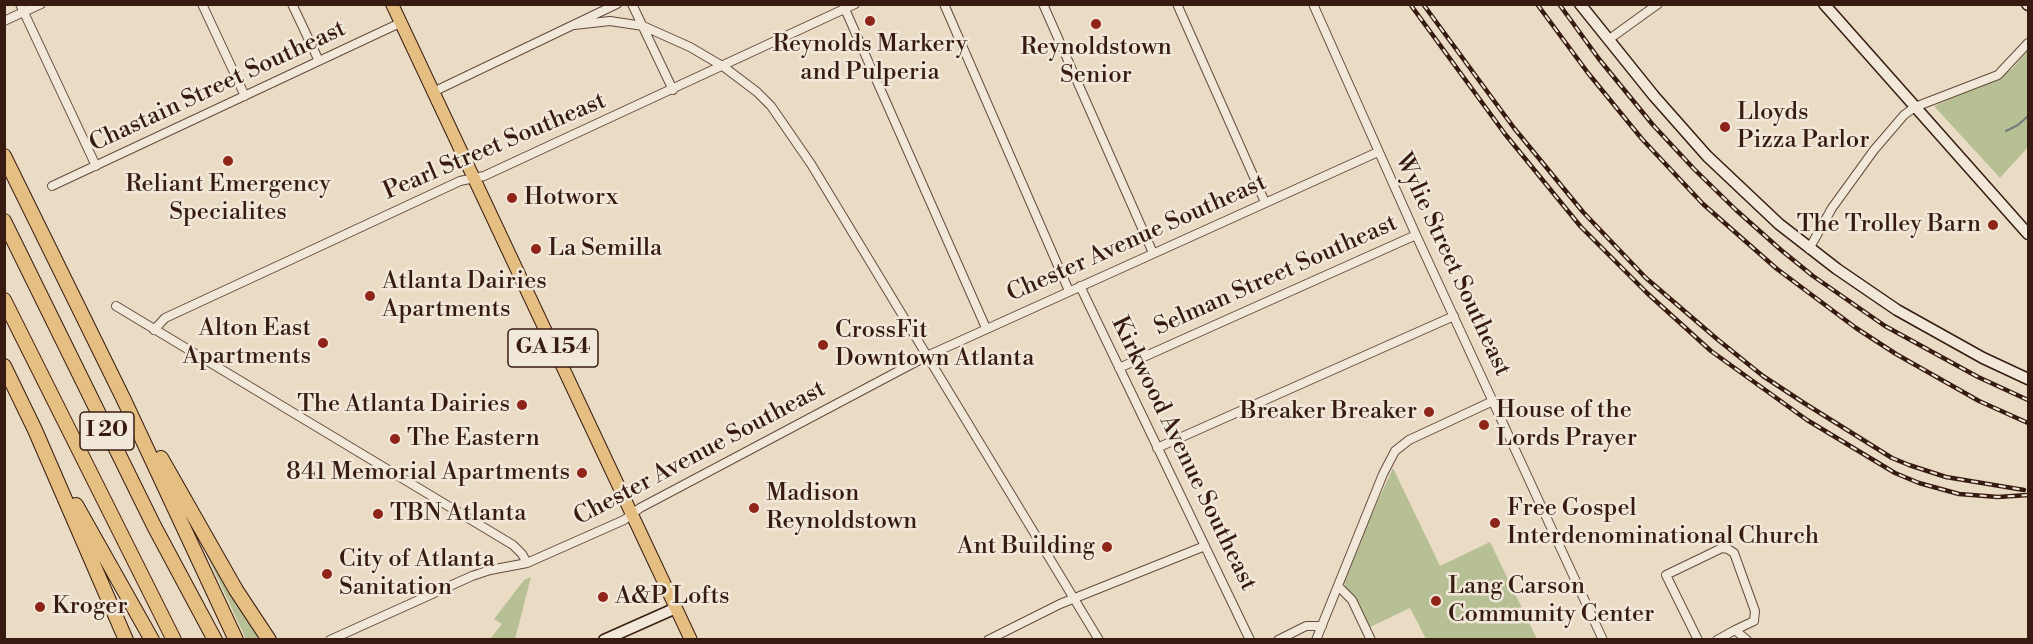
<!DOCTYPE html>
<html>
<head>
<meta charset="utf-8">
<style>
  body { margin:0 }
  #map { position:relative; width:2033px; height:644px; overflow:hidden; background:#eadbc4; font-family:"Libre Bodoni",serif }
  canvas { display:block }
  .frame { position:absolute; inset:0; border:6px solid #371b10; pointer-events:none }
</style>
</head>
<body>
<div id="map">
<canvas width="2033" height="644"></canvas>
<div class="frame"></div>
</div>
<script>
const g = document.querySelector('canvas').getContext('2d');
g.lineJoin = 'round';
function fillPath(path, color) { g.fillStyle = color; g.fill(path, 'evenodd'); }
const poly = rows => new Path2D(rows.map(r => 'M' + r).join(''));
function stroke(path, color, width, dash) { g.strokeStyle = color; g.lineWidth = width; g.lineCap = dash ? 'butt' : 'round'; g.setLineDash(dash || []); g.stroke(path); }
function label(font, color, halo, rows, align = 'center') {
  g.font = font + ' "Libre Bodoni",serif'; g.lineWidth = 5; g.setLineDash([]); g.textBaseline = 'middle'; g.strokeStyle = halo; g.fillStyle = color; for (const [text, x, y, turn = 0] of rows) {
    g.save(); g.translate(x, y); g.rotate((+turn || 0) * Math.PI / 180); g.textAlign = isNaN(turn) ? turn : align; if (halo) g.strokeText(text, 0, 0); g.fillText(text, 0, 0); g.restore();
  }
}
fillPath(poly([
  [2028,50,2028,147,2000,178,1934,106,1996,79,2012,69],
  [1393,468,1440,566,1490,542,1537,639,1426,639,1410,608,1366,629,1342,579],
  [191,521,231,595,261,639,246,639],
  [531,577,515,639,490,639,502,624,494,619,524,580]
]), '#b7c094');
stroke(poly([
  [2006,131,2018,125,2028,116]
]), '#757979', 2);
const street = poly([
  [20,4,96,166],
  [202,4,245,96],
  [292,4,319,61],
  [632,4,673,90],
  [944,4,1069,291],
  [1043,4,1153,253],
  [1177,4,1265,202],
  [1313,4,1416,235,1603,640],
  [845,9,986,328],
  [4,21,41,4],
  [574,25,610,21,643,26,690,47,724,67,757,92,771,106,811,164,1099,640],
  [1608,40,1658,4],
  [433,92,617,4],
  [52,186,400,23],
  [1809,249,1832,208,1874,150,1904,115,1915,107,1998,75,2028,43],
  [1080,286,1250,640],
  [116,306,513,545,522,554,527,563],
  [154,330,165,318,314,249,460,181,484,176,855,4],
  [1119,368,1416,235],
  [1157,448,1454,316],
  [1339,587,1352,600,1371,640],
  [330,640,472,576,490,570,527,563,624,520,640,508,927,356,1378,152],
  [988,640,1060,604,1205,546],
  [1278,640,1306,626,1322,626],
  [1316,640,1383,474,1395,451,1409,440,1493,401],
  [1698,640,1666,575,1722,548,1728,549,1734,553,1755,611,1754,621,1735,630],
  [1717,640,1735,630,1747,640]
]);
const secondary = poly([
  [1580,4,1654,96,1707,156,1779,224,1837,269,1897,310,1983,358,2028,379],
  [1824,4,2028,234],
  [2027,4,2028,5],
  [604,640,676,608]
]);
const primary = poly([
  [392,4,691,640]
]);
const highway = poly([
  [4,156,124,400,236,640],
  [4,221,154,526,215,640],
  [4,300,174,640],
  [4,366,35,430,126,640],
  [161,458,236,590,269,640],
  [76,505,152,640]
]);
stroke(street, '#644b3d', 10);
stroke(secondary, '#371b10', 13);
stroke(primary, '#371b10', 14);
stroke(highway, '#371b10', 16);
stroke(street, '#f1e8d9', 8);
stroke(secondary, '#f1e8d9', 10);
stroke(primary, '#e5be82', 12);
stroke(highway, '#e5be82', 14);
const rail = poly([
  [1410,4,1505,134,1581,227,1647,293,1711,351,1807,420,1895,473,1919,483,1959,494,1998,497,2028,495],
  [1423,4,1514,128,1583,212,1646,278,1717,339,1763,376,1804,403,1892,458,1909,465,1946,477,2024,490],
  [1537,4,1588,73,1642,139,1703,204,1777,269,1856,328,1896,354,1979,401,2028,423],
  [1559,4,1599,59,1653,125,1694,169,1736,210,1781,250,1813,276,1885,326,1978,377,2028,400]
]);
stroke(rail, '#371b10', 4.5);
stroke(rail, '#f1e8d9', 2, [7]);
for (const [x, y, r, color] of [
  [870,21,6,"#8f2418"],
  [1096,24,6,"#8f2418"],
  [1725,127,6,"#8f2418"],
  [228,161,6,"#8f2418"],
  [512,198,6,"#8f2418"],
  [1993,225,6,"#8f2418"],
  [536,249,6,"#8f2418"],
  [370,296,6,"#8f2418"],
  [323,343,6,"#8f2418"],
  [823,345,6,"#8f2418"],
  [522,405,6,"#8f2418"],
  [1429,412,6,"#8f2418"],
  [1484,425,6,"#8f2418"],
  [395,439,6,"#8f2418"],
  [582,473,6,"#8f2418"],
  [754,508,6,"#8f2418"],
  [378,514,6,"#8f2418"],
  [1495,523,6,"#8f2418"],
  [1107,547,6,"#8f2418"],
  [327,574,6,"#8f2418"],
  [603,597,6,"#8f2418"],
  [1436,601,6,"#8f2418"],
  [40,607,6,"#8f2418"]
]) { const dot = new Path2D(); dot.arc(x, y, r, 0, 2 * Math.PI); g.fillStyle = color; g.fill(dot); stroke(dot, '#f1e8d9', 2); }
for (const [x, y, w] of [
  [553,348,90],
  [107,431,54]
]) { const box = new Path2D(); box.roundRect(x - w / 2, y - 19, w, 38, 4.5); g.fillStyle = '#f1e8d9'; g.fill(box); stroke(box, '#371b10', 1.5); }
label('bold 22px', '#371b10', null, [
  ["GA 154",553,348],
  ["I 20",107,431]
]);
label('24px', '#371b10', '#f1e8d9', [
  ["Reynolds Markery",870,45,"center"],
  ["and Pulperia",870,73,"center"],
  ["Reynoldstown",1096,48,"center"],
  ["Senior",1096,76,"center"],
  ["Lloyds",1737,113],
  ["Pizza Parlor",1737,141],
  ["Reliant Emergency",228,185,"center"],
  ["Specialites",228,213,"center"],
  ["Hotworx",524,198],
  ["The Trolley Barn",1981,225,"right"],
  ["La Semilla",548,249],
  ["Atlanta Dairies",382,282],
  ["Apartments",382,310],
  ["Alton East",311,329,"right"],
  ["Apartments",311,357,"right"],
  ["CrossFit",835,331],
  ["Downtown Atlanta",835,359],
  ["The Atlanta Dairies",510,405,"right"],
  ["House of the",1496,411],
  ["Lords Prayer",1496,439],
  ["Breaker Breaker",1417,412,"right"],
  ["The Eastern",407,439],
  ["841 Memorial Apartments",570,473,"right"],
  ["Madison",766,494],
  ["Reynoldstown",766,522],
  ["Free Gospel",1507,509],
  ["Interdenominational Church",1507,537],
  ["TBN Atlanta",390,514],
  ["Ant Building",1095,547,"right"],
  ["City of Atlanta",339,560],
  ["Sanitation",339,588],
  ["Lang Carson",1448,587],
  ["Community Center",1448,615],
  ["A&P Lofts",615,597],
  ["Kroger",52,607]
], 'left');
label('24px', '#371b10', '#f1e8d9', [
  ["Chastain Street Southeast",218,87,-25],
  ["Pearl Street Southeast",495,147,-23],
  ["Chester Avenue Southeast",1137,239,-24],
  ["Wylie Street Southeast",1452,265,65],
  ["Selman Street Southeast",1276,276,-24],
  ["Chester Avenue Southeast",700,454,-28],
  ["Kirkwood Avenue Southeast",1183,454,64]
]);
</script>
</body>
</html>
